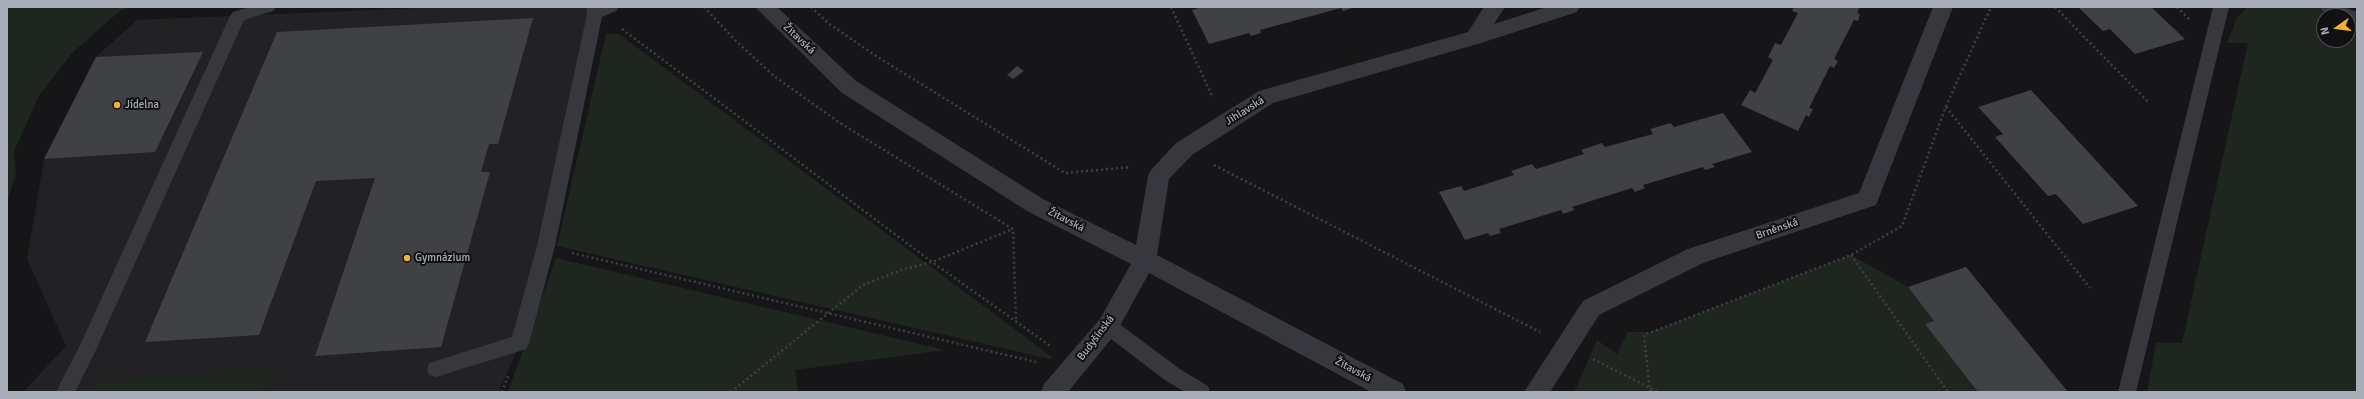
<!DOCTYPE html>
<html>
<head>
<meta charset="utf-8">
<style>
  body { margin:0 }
  #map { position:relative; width:2364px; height:399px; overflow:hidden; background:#161618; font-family:Signika,sans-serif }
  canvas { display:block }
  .frame { position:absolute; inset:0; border:8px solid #a8adb8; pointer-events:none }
  .north { position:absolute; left:2316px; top:8px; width:40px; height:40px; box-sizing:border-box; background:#111113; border:1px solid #4d4f55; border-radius:50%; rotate:256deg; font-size:11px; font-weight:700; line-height:16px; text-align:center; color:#a8adb8 }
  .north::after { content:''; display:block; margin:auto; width:14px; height:18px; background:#f2b134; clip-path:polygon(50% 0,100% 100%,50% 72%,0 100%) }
</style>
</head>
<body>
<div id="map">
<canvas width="2364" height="399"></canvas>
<div class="frame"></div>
<div class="north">N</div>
</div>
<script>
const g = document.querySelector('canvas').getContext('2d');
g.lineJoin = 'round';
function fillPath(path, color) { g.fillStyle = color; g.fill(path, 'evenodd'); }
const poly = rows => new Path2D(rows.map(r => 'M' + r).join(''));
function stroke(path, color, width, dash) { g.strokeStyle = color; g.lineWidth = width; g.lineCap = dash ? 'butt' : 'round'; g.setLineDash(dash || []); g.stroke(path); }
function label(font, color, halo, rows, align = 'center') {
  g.font = font + ' Signika,sans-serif'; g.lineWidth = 4; g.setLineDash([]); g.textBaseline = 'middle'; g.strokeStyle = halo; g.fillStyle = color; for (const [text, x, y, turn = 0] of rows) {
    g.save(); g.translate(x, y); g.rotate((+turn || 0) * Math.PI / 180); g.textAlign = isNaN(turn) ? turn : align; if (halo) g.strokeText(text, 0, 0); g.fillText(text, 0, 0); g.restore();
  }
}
fillPath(poly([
  [442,7,592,7,520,343,499,392,23,392,66,346,27,259,44,159,96,57,137,20]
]), '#222225');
fillPath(poly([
  [7,7,130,7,120,11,73,52,40,94,14,151,16,173,7,203],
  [2247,7,2318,7,2341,16,2324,16,2324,40,2348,40,2348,19,2357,22,2357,392,2147,392,2156,343,2182,343,2248,43,2227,43,2237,18],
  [606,34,619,34,1052,357,1050,359,557,246],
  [1851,255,1908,287,1934,321,1926,324,1978,392,1574,392,1597,340,1617,354,1628,332,1651,332],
  [556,258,945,350,795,370,798,392,508,392],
  [273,367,263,392,91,392,96,382]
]), '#1e261f');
fillPath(poly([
  [1202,7,1355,7,1343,11,1341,8,1260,30,1261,33,1251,36,1249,33,1209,44,1192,10],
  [1794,7,1860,7,1857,13,1860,14,1858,21,1854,20,1834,59,1838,61,1834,68,1830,66,1809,108,1813,109,1809,117,1806,115,1798,131,1741,105,1750,90,1755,93,1773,60,1768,57,1775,43,1781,45,1798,13,1792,11],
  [2078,7,2151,7,2185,39,2135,54,2110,29,2103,31],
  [533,18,498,144,489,144,481,172,490,172,441,347,315,356,375,178,316,181,259,335,145,342,277,32],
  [203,52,155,152,44,159,96,57],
  [1017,66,1024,71,1013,79,1007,75],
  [2031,90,2138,206,2083,224,2056,194,2048,196,1995,137,2003,134,1978,107],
  [1723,113,1752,152,1712,164,1715,167,1705,170,1703,167,1643,185,1645,188,1635,192,1632,188,1572,207,1574,210,1563,214,1561,210,1499,229,1501,233,1490,236,1488,233,1465,240,1439,192,1461,186,1464,191,1514,175,1511,171,1532,164,1536,169,1584,154,1581,150,1602,143,1605,147,1653,134,1650,129,1671,123,1674,127],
  [1966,267,2068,392,1978,392,1925,324,1934,321,1908,287]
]), '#404145');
stroke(poly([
  [704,7,736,41,774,76,840,123,1013,229,1016,322],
  [811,7,828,23,876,56,1065,173,1131,167],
  [1171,7,1213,98],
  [2055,7,2149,103],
  [2177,7,2189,19],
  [622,29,932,262,1052,347],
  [1946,107,2090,288],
  [1214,165,1540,332],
  [572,253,1036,362],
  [1851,255,1948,392],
  [1593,359,1658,392],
  [502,392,508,376],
  [731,392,863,285,901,270,932,262,1013,229],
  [1650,392,1644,335,1851,255,1902,226,1946,106,1991,7]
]), '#3d3f44', 2.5, [2, 3]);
fillPath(poly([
  [249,7,276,7,273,11,244,20,95,352,75,392,56,392,82,341,230,16,233,12,249,7],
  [586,7,619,7,616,11,602,17,555,246,529,343,526,349,520,351,436,377,429,375,427,369,429,363,512,337,537,246,587,14,586,7],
  [2213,7,2229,7,2136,392,2118,392,2213,7],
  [2320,7,2344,7,2357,12,2357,24,2348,21,2348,16,2336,16,2323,11,2320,7],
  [1108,318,1114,320,1180,369,1208,386,1210,392,1185,392,1166,381,1102,332,1099,326,1102,320,1108,318]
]), '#37383d');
fillPath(poly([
  [755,7,777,7,856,81,1043,199,1136,245,1148,176,1151,170,1176,143,1259,91,1468,32,1484,7,1505,7,1494,24,1547,7,1580,7,1577,12,1481,43,1273,103,1192,155,1169,179,1157,255,1403,384,1406,392,1371,392,1149,273,1116,333,1068,392,1041,392,1044,384,1100,319,1131,264,1027,211,842,93,755,7],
  [1933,7,1953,7,1876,205,1703,263,1599,315,1550,392,1524,392,1583,301,1688,249,1859,193,1933,7]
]), '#37383d');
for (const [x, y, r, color] of [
  [117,105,4,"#f2b134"],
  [407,258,4,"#f2b134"]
]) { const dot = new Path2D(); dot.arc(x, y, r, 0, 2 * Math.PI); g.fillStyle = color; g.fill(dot); stroke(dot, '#111113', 1.5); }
label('11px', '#a8adb8', '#111113', [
  ["Žitavská",799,39,43],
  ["Jihlavská",1245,111,-32],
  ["Žitavská",1066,220,27],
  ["Brněnská",1777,229,-19],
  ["Budyšínská",1096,338,-53],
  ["Žitavská",1353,370,28]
]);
label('11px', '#a8adb8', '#111113', [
  ["Jídelna",125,105],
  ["Gymnázium",415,258]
], 'left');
</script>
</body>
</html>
